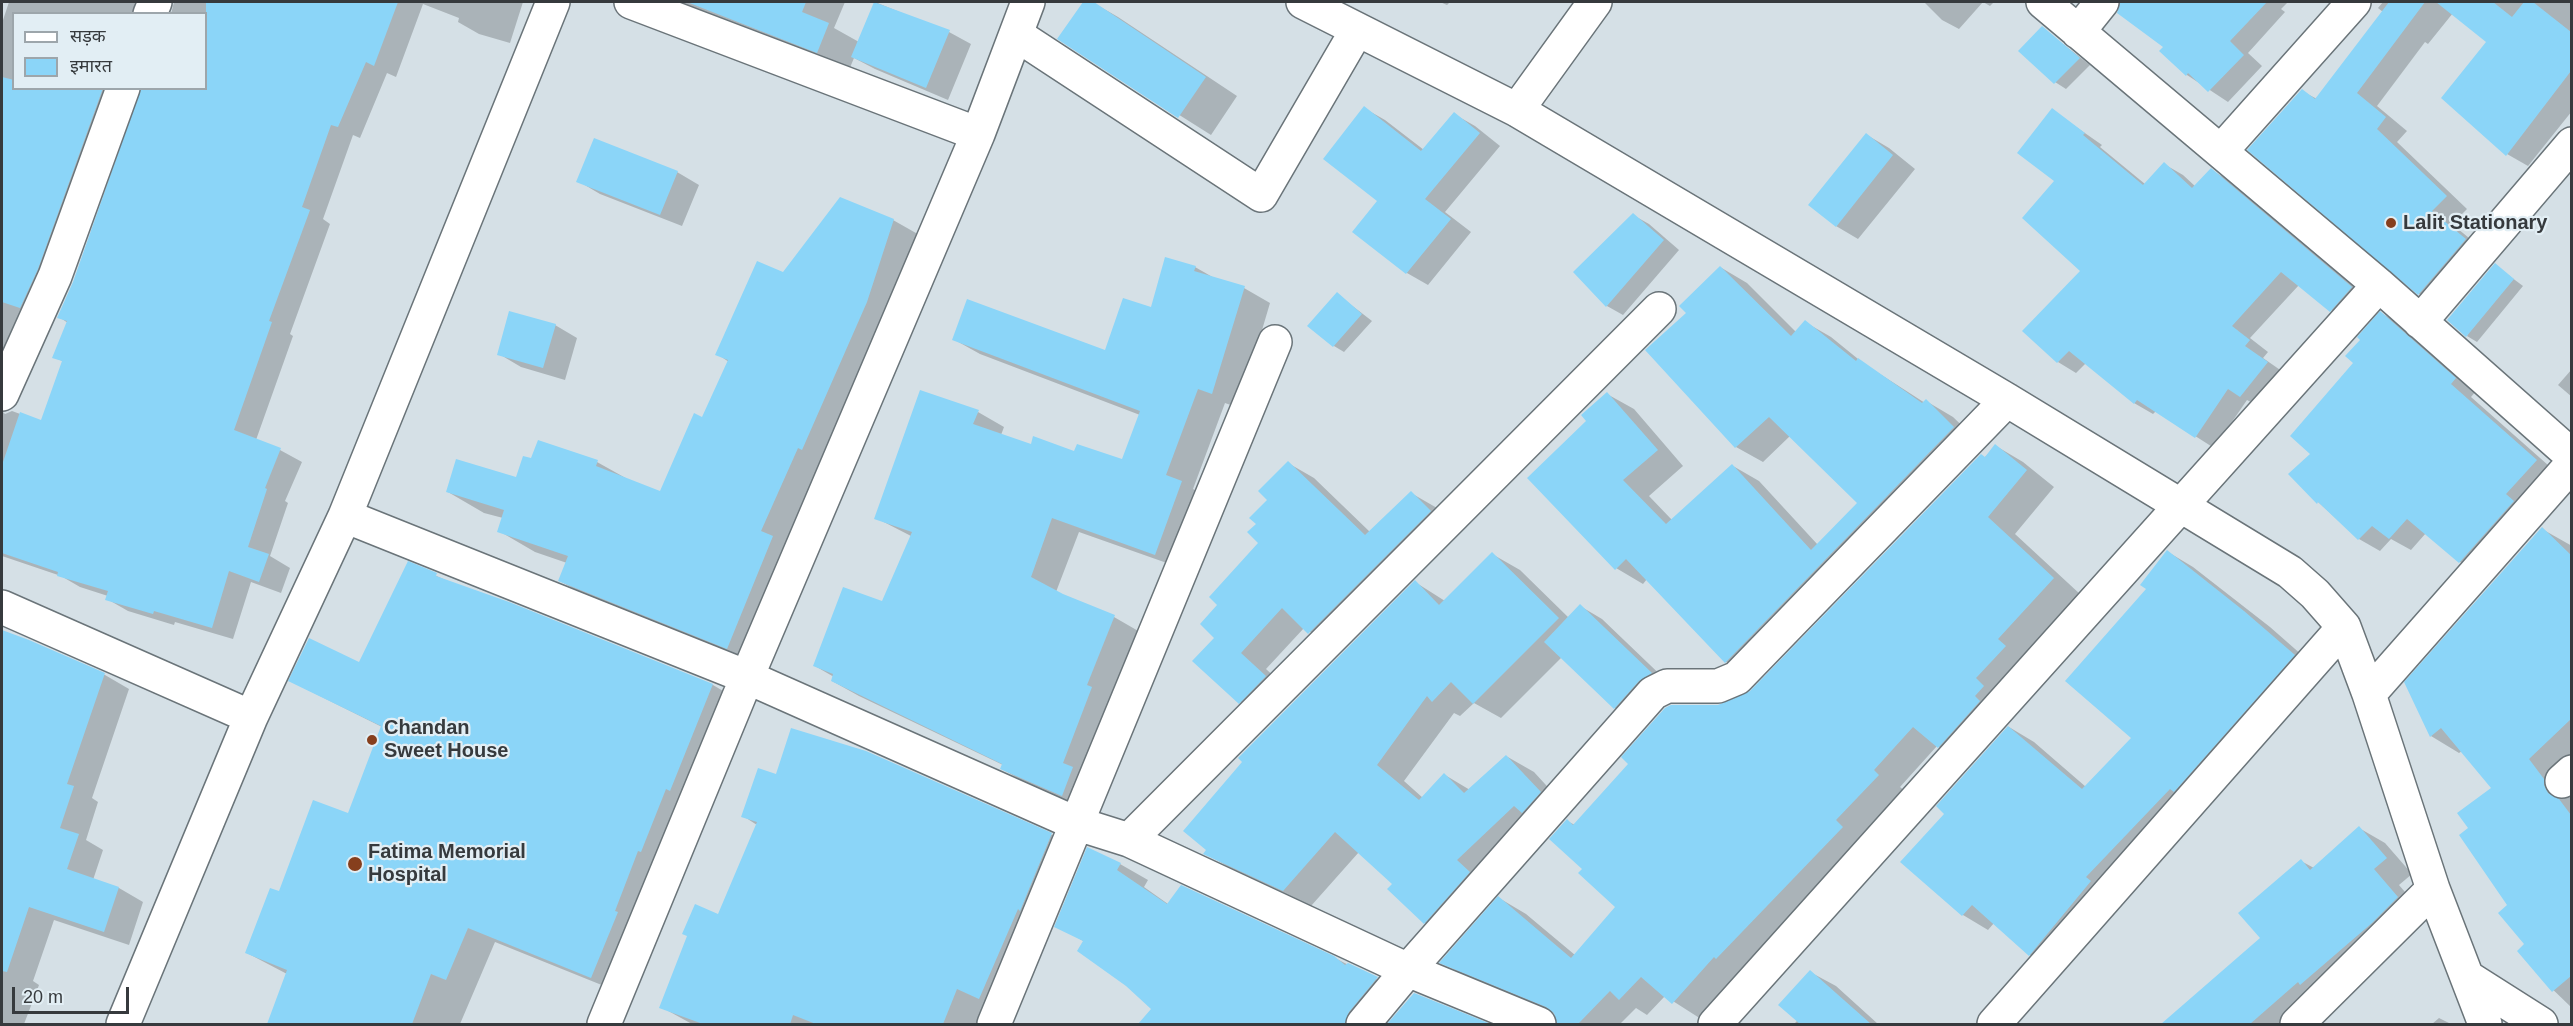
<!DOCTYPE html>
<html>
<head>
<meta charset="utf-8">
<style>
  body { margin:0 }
  #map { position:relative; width:2573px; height:1026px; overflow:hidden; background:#d5e0e6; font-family:Arial,"Noto Sans Devanagari",sans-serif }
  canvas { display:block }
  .frame { position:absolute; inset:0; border:3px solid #363a3d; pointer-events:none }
  .legend { position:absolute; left:12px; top:12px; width:195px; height:78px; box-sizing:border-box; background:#e2eef4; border:2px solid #9da6ab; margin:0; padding:8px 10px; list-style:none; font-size:18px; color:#363a3d }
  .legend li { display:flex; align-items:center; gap:12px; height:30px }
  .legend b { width:30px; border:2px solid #9da6ab }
  .scale { position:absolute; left:12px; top:987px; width:117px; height:27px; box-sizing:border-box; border:3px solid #363a3d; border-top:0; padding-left:8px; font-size:18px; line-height:21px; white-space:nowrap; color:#363a3d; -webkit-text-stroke:4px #e2eef4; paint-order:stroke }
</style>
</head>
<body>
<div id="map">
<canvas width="2573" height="1026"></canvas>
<div class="frame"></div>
<ul class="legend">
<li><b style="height:8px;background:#fff"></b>सड़क</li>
<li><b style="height:16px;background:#8bd5f8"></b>इमारत</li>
</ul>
<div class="scale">20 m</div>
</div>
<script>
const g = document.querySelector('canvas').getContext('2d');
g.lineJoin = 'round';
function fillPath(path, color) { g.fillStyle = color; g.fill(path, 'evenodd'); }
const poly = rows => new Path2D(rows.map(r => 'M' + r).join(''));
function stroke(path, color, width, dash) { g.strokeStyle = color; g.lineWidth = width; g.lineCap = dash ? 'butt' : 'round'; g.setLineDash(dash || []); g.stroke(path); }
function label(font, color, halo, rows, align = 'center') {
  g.font = font + ' Arial,sans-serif'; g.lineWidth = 4.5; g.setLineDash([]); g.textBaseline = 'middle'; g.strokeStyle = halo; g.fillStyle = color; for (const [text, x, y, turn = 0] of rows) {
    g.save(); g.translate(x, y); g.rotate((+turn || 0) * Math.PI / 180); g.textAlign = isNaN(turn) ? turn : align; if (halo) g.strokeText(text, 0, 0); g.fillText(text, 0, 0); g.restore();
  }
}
fillPath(poly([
  [9,2,163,2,157,14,14,14,14,88,130,88,8,393,3,412,5,414,12,411,42,422,64,362,54,357,68,323,59,317,206,88,206,14,171,14,174,2,523,2,510,43,479,34,458,22,459,18,423,4,396,77,387,73,360,138,353,135,323,219,330,224,290,334,293,336,256,440,280,450,302,462,285,501,288,503,270,556,290,568,281,593,251,582,233,639,175,622,174,625,128,611,107,599,108,596,80,587,61,576,2,556,2,23],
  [678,2,845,2,834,28,859,42,875,2,949,32,971,44,948,100,875,69,854,58,849,70],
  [1084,2,1092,2,1118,17,1237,96,1211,135,1059,39],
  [1440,2,1450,2,1447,5],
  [1924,2,1994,2,1990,6,1983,2,1959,29,1942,20],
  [2122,2,2288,2,2281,9,2285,12,2248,53,2262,66,2228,102,2187,75,2165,47],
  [2383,2,2572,2,2572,111,2528,166,2507,154,2488,42,2453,13,2428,44,2425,42,2377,106,2407,131,2397,142,2467,209,2452,224,2486,252,2440,306,2419,294,2250,150,2302,91,2317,99,2383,12,2378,8],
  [2042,28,2090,65,2066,89,2055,82],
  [1364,108,1385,120,1424,150,1454,114,1475,126,1500,146,1445,212,1471,232,1428,285,1407,273,1354,232,1379,200],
  [2052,110,2102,145,2100,147,2145,184,2164,164,2183,175,2196,187,2211,170,2230,181,2370,299,2350,321,2331,310,2299,285,2250,338,2268,352,2263,358,2286,374,2260,407,2247,400,2214,448,2156,411,2153,414,2134,403,2086,363,2076,373,2058,362,2082,271,2057,181],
  [1867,135,1889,148,1915,169,1858,239,1836,226],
  [677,172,699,185,682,226,600,194,578,181],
  [1633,215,1649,224,1679,250,1623,315,1607,306,1575,272],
  [893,220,930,241,764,669,597,602,560,581,567,563,535,552,499,531,503,518,484,513,448,492,517,479,532,460,597,462,631,481,661,493,703,419,729,362,717,354,784,274],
  [2495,265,2523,286,2477,342,2467,336],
  [1195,267,1216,279,1244,288,1270,303,1239,408,1225,403,1193,489,1208,497,1181,568,1079,532,1056,592,1114,617,1140,632,1088,810,1028,784,1002,769,1003,765,859,696,832,681,834,677,815,666,882,603,911,536,876,518,978,412,1004,427,1001,435,1032,446,1123,461,1140,415,980,354,953,339,1106,352],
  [1720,267,1747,283,1796,332,1805,322,1831,337,1863,363,1925,403,1926,401,1953,417,1980,443,1752,677,1726,662,1647,579,1643,584,1616,568,1588,421,1607,394,1634,409,1683,466,1649,496,1672,520,1733,466,1759,481,1818,545,1859,503,1790,436,1763,462,1736,447,1688,313],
  [1337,294,1372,321,1344,352,1334,346],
  [2381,313,2402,325,2476,391,2471,397,2557,473,2481,574,2460,562,2426,533,2411,550,2391,539,2380,551,2359,539,2318,502,2312,453,2355,363,2362,340],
  [555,325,577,338,565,380,521,367,499,354],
  [2572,369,2572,397,2558,385],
  [1996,446,2023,462,2054,487,2015,534,2081,595,1966,763,1937,746,1900,787,1906,792,1701,1019,1665,996,1647,1015,1636,1008,1620,1024,1559,1024,1556,1014,1469,978,1442,962,1499,898,1526,914,1575,955,1617,907,1584,869,1567,821,1575,825,1719,706,1751,693],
  [1288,463,1314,478,1370,532,1411,493,1437,508,1456,527,1335,648,1304,628,1266,669,1291,692,1266,717,1240,702,1216,638,1219,605,1260,543,1258,524],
  [2542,529,2572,546,2572,762,2557,776,2572,796,2572,1008,2544,981,2470,828,2493,788,2462,751,2459,753,2431,736,2406,682],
  [2168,552,2193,567,2270,627,2319,670,2055,969,2030,955,1994,923,1988,930,1963,915,1902,862,1946,814,2009,727,2034,742,2086,787,2133,738,2148,589],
  [1492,554,1520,570,1569,618,1580,606,1602,619,1672,686,1637,721,1615,708,1562,657,1501,718,1474,703,1460,716,1454,713,1404,781,1423,798,1445,775,1470,790,1506,756,1534,772,1567,808,1452,939,1425,923,1394,884,1359,852,1311,906,1232,869,1205,853,1415,582,1445,601],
  [408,563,452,583,508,603,713,685,740,701,619,992,495,942,460,1024,268,1024,287,974,247,953,280,893,348,815,382,727,290,681,360,664],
  [2,632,29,641,105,675,129,689,92,798,98,802,86,840,103,850,93,880,119,888,143,902,129,945,54,920,33,981,39,985,24,1024,2,1024],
  [866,752,1052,835,1080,851,986,1005,978,1024,692,1024,661,1007,719,916,757,825,743,816,777,776],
  [2359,828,2385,843,2412,874,2399,885,2423,913,2293,1024,2163,1024,2262,938,2301,861,2314,868],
  [1120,864,1148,880,1144,887,1168,904,1333,957,1405,994,1379,1024,1140,1024,1153,1009,1085,942,1062,929],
  [1810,972,1836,986,1878,1024,1794,1024,1798,1020],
  [1414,994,1487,1024,1389,1024],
  [2439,1018,2451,1024,2432,1024]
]), '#0003');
fillPath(poly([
  [206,2,398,2,374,66,366,62,338,127,331,125,302,207,310,210,269,321,272,322,234,430,281,448,265,488,267,489,248,547,269,554,259,582,229,571,212,628,154,611,153,614,105,600,108,591,57,576,58,572,2,553,2,465,20,412,41,420,62,361,52,358,67,321,57,318,73,282,141,88,206,88],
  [687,2,806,2,802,12,829,23,817,53],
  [874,2,950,30,926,88,851,57],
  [1083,2,1094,2,1206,77,1178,118,1057,39],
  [2120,2,2267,2,2230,41,2244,55,2208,92,2188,73,2186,76,2159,51,2163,47,2117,13],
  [2389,2,2425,2,2357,93,2386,117,2377,129,2447,196,2432,211,2466,239,2418,295,2247,150,2302,89,2315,99],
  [2436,2,2493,2,2512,17,2524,2,2533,2,2571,32,2571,71,2506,156,2441,98,2486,42],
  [2042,26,2080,58,2054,84,2018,51],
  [2,77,14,80,14,88,103,88,38,269,20,308,2,302],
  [1364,106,1421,151,1454,112,1480,133,1425,199,1451,219,1406,274,1352,232,1377,201,1323,159],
  [2052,108,2085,133,2083,135,2143,185,2164,162,2192,188,2211,168,2352,287,2330,312,2281,272,2232,326,2250,340,2245,346,2268,362,2240,397,2228,389,2195,438,2137,400,2134,404,2069,351,2057,363,2022,331,2080,271,2022,218,2054,181,2017,153],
  [1866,133,1893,155,1836,227,1808,205],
  [594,138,678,171,660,215,576,182],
  [840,197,894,219,867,302,802,450,798,448,761,531,773,536,727,649,558,581,568,556,497,532,504,510,446,492,456,459,516,477,523,456,531,458,538,440,598,460,596,466,660,491,694,413,702,417,728,360,715,355,757,261,783,272],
  [1633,213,1664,240,1606,307,1573,272],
  [1165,257,1196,266,1194,271,1245,286,1212,394,1198,389,1166,475,1182,481,1155,555,1052,518,1031,577,1063,594,1115,615,1087,685,1092,687,1063,763,1073,767,1062,796,1000,769,1002,764,831,681,833,674,813,666,843,587,882,601,912,532,874,519,920,390,979,410,973,424,1031,444,1033,436,1074,451,1077,444,1122,459,1140,411,952,340,967,299,1105,350,1123,298,1151,307],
  [2495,263,2514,279,2466,337,2447,320],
  [1720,266,1791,336,1805,320,1856,361,1858,358,1922,403,1926,399,1954,427,1725,663,1626,559,1615,570,1527,478,1586,421,1581,415,1607,392,1658,450,1623,480,1666,524,1732,464,1811,550,1857,503,1769,417,1735,448,1645,350,1686,313,1679,306],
  [1337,292,1362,314,1333,347,1307,326],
  [509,311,556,324,543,368,497,355],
  [2380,311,2456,378,2451,384,2537,460,2506,494,2514,501,2459,563,2407,519,2389,539,2372,526,2358,540,2318,502,2317,504,2288,474,2310,454,2290,436,2353,363,2345,356,2360,340,2357,337],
  [1995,444,2027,470,1988,517,2054,578,1998,639,2006,646,1976,678,1984,686,1975,696,1980,701,1938,748,1913,727,1874,770,1879,775,1836,820,1843,827,1716,959,1714,957,1672,1004,1641,977,1619,1000,1610,991,1578,1024,1557,1024,1554,1013,1546,1007,1439,963,1498,896,1571,958,1615,907,1578,873,1582,869,1549,839,1567,819,1573,825,1628,764,1621,757,1665,708,1671,705,1718,705,1750,691,1981,454,1985,457],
  [1288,461,1365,535,1411,491,1431,511,1308,634,1282,608,1241,653,1266,676,1239,704,1192,661,1214,638,1200,624,1217,605,1209,597,1258,543,1247,532,1256,524,1249,518,1267,500,1258,491],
  [2542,527,2571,555,2571,719,2529,759,2544,779,2544,785,2548,793,2559,799,2571,815,2571,976,2552,992,2517,951,2524,944,2498,913,2507,905,2459,835,2468,828,2457,813,2491,788,2441,728,2430,737,2404,682],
  [2167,550,2244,611,2295,655,2174,792,2170,789,2086,877,2091,881,2029,956,1972,905,1962,916,1900,862,1944,814,1936,806,2008,726,2082,789,2131,738,2065,681,2146,589,2140,585],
  [1492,552,1559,618,1473,704,1451,682,1432,702,1427,696,1377,765,1419,800,1444,773,1464,793,1506,755,1541,792,1522,813,1514,806,1457,860,1470,872,1424,924,1387,889,1392,884,1335,832,1283,891,1203,854,1206,850,1183,831,1242,762,1238,758,1415,580,1439,605],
  [408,561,437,573,436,576,509,602,713,684,670,791,666,789,641,852,638,851,615,911,618,912,591,978,468,928,446,980,431,974,412,1024,267,1024,287,970,245,953,270,888,279,891,313,800,348,813,381,726,288,681,309,638,359,662],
  [1580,604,1652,673,1639,681,1614,709,1544,642],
  [2,630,29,640,105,673,67,784,74,786,60,828,79,834,67,869,119,887,104,932,29,907,7,972,2,971],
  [791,728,866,751,1052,833,1020,911,1018,909,979,999,957,989,943,1024,816,1024,793,1015,790,1024,703,1024,659,1008,687,936,682,934,695,904,718,914,757,822,741,817,758,768,776,774],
  [2359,826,2387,858,2374,869,2398,897,2372,923,2300,985,2298,982,2250,1024,2161,1024,2260,938,2238,913,2301,859,2310,870],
  [1087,847,1121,863,1117,870,1167,904,1181,885,1334,956,1345,965,1348,963,1378,977,1349,1012,1345,1024,1138,1024,1151,1009,1126,986,1077,951,1083,941,1054,927],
  [1810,970,1871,1024,1800,1024,1778,1005],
  [1414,993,1491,1024,1387,1024]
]), '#8bd5f8');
const minor = poly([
  [631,2,978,134],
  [1303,2,1517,110,2007,400,2290,572,2315,594,2344,627,2369,694,2433,889,2485,1024],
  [2043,2,2379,285,2572,456],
  [150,14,155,2],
  [2078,32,2102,2],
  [1017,35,1261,195,1357,30],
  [1517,110,1595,2],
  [2222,150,2354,2],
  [2420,322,2572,144],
  [2,394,55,276,123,88],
  [345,516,747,677,1075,823,1129,840,1408,970,1539,1024],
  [2,607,251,717],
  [2369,694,2572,464],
  [2562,781,2572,772],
  [1129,840,1659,309],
  [2467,977,2541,1024],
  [123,1024,251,717,345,516,553,2],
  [604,1024,747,677,978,134,1028,2],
  [994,1024,1275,342],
  [1363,1024,1408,970,1653,693,1667,686,1718,686,1737,678,2007,400],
  [1715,1024,2379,285],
  [1994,1024,2344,627],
  [2297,1024,2433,889]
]);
stroke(minor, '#6a7479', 36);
stroke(minor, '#fff', 33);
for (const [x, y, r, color] of [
  [2391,223,6,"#863f1d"],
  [372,740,6,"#863f1d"],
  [355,864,8,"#863f1d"]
]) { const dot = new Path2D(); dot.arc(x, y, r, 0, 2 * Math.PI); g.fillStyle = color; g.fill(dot); stroke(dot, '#e2eef4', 2); }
label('bold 20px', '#363a3d', '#e2eef4', [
  ["Lalit Stationary",2403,223],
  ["Chandan",384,728],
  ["Sweet House",384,751],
  ["Fatima Memorial",368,852],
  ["Hospital",368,875]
], 'left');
</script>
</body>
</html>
